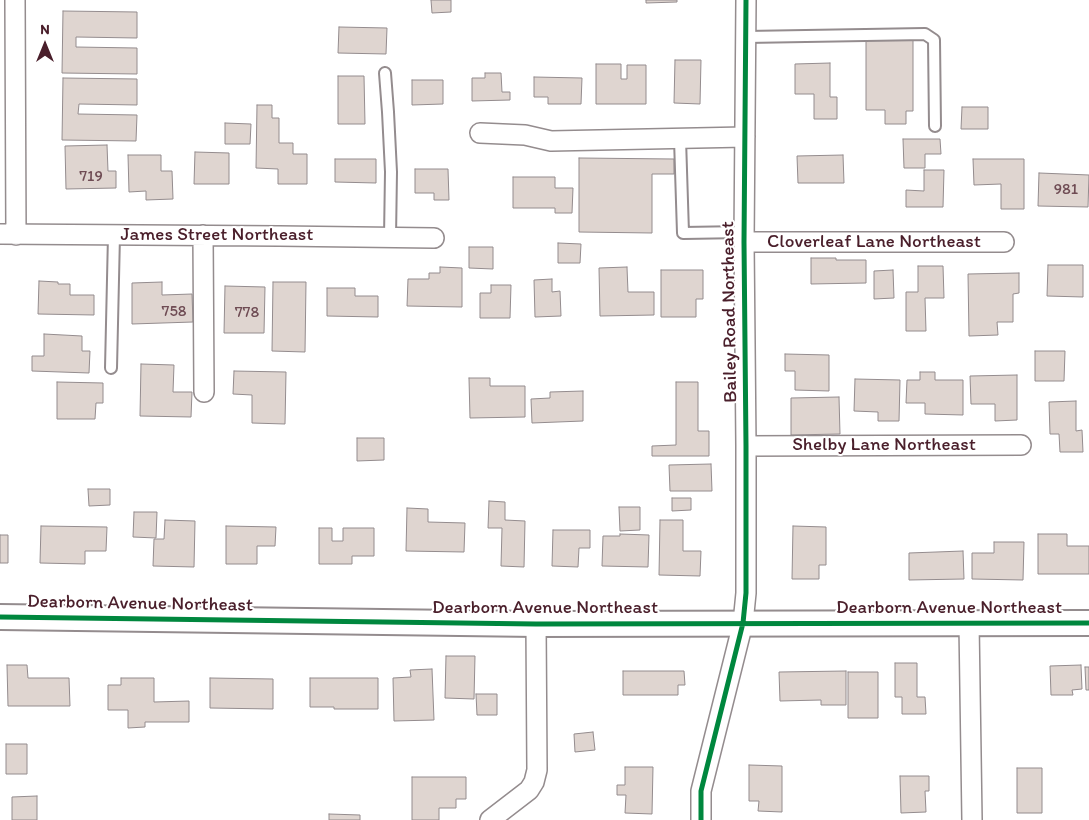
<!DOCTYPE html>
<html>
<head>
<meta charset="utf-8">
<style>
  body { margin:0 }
  #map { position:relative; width:1089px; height:820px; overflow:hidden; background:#fff; font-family:Itim,sans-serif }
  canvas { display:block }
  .north { position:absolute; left:20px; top:20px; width:50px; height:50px; -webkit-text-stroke:4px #fff; paint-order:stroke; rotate:0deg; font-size:14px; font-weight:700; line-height:20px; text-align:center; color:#4a1f2b }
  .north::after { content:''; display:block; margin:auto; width:18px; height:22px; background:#4a1f2b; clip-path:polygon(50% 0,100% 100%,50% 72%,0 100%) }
</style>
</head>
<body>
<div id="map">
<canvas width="1089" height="820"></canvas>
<div class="north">N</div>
</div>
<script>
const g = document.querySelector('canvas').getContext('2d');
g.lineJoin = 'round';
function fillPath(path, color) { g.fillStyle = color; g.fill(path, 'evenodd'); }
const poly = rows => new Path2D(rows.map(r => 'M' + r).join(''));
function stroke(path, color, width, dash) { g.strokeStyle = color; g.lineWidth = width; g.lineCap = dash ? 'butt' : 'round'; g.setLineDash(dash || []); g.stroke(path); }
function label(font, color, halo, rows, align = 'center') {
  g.font = font + ' Itim,sans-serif'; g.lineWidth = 4; g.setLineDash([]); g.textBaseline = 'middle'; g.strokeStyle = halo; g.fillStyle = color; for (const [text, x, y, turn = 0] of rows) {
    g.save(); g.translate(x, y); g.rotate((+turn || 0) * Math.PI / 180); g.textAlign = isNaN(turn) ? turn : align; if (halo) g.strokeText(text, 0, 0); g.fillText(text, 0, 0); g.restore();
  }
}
const building = poly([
  [431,0,451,0,451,12,432,13,431,0],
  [646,0,677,0,677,2,646,3,646,0],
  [63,11,137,12,137,38,76,37,76,47,137,48,137,74,62,73,63,11],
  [339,27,387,28,386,54,338,53,339,27],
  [866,40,913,40,913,111,906,111,906,124,885,124,885,110,866,110,866,40],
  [675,60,701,60,700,104,674,103,675,60],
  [830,63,830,97,837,97,837,119,814,119,814,94,795,94,795,64,830,63],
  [596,64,621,64,621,79,627,79,627,65,646,65,646,104,596,104,596,64],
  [485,73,501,73,502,92,510,92,510,100,472,101,472,78,485,78,485,73],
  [338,76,364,76,365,124,338,124,338,76],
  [534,77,582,78,581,104,548,104,548,97,534,97,534,77],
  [63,78,137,79,137,105,79,104,78,114,137,115,136,141,62,140,63,78],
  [412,80,443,80,443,104,412,105,412,80],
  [257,105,272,105,272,118,279,118,279,143,293,143,293,154,307,154,307,184,278,184,278,169,256,168,257,105],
  [962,107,988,107,988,129,961,129,962,107],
  [225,123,251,124,250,144,225,144,225,123],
  [903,139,940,139,941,154,925,154,925,168,904,168,903,139],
  [107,145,108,171,116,171,116,188,66,189,65,146,107,145],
  [195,152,229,153,229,184,194,184,195,152],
  [128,155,161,155,161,171,172,171,173,199,146,200,146,191,129,192,128,155],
  [843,155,844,183,798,183,797,156,843,155],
  [579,158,674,159,674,174,652,174,652,233,579,232,579,158],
  [335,159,376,159,376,183,335,182,335,159],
  [973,159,1024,159,1024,209,1001,209,1001,184,974,185,973,159],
  [415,169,448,169,449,200,434,200,434,193,415,193,415,169],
  [924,170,944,170,943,207,906,207,906,190,924,191,924,170],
  [1039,173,1089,175,1088,207,1038,206,1039,173],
  [513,177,555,177,555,188,573,188,572,213,555,213,555,208,513,208,513,177],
  [558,243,581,244,580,263,558,263,558,243],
  [469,247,493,247,493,269,469,268,469,247],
  [811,258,836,258,836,260,866,260,866,283,811,284,811,258],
  [1048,265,1083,265,1083,297,1047,296,1048,265],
  [918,266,943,266,944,298,925,298,926,331,906,331,906,292,918,292,918,266],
  [440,267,462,268,462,307,407,306,408,279,429,279,429,273,440,273,440,267],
  [627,267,628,292,654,292,654,315,600,316,599,268,627,267],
  [661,270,703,270,703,299,696,299,696,317,661,317,661,270],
  [893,270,894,298,874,299,874,271,893,270],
  [1019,273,1019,293,1013,294,1013,322,997,322,998,335,969,336,968,274,1019,273],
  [552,279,552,292,560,291,561,316,535,317,534,280,552,279],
  [39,281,58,282,58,284,70,284,70,295,94,295,94,315,38,314,39,281],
  [162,282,162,295,192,294,193,322,132,324,132,283,162,282],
  [273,282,306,282,305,352,272,351,273,282],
  [491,285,511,285,510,318,480,318,480,293,491,293,491,285],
  [225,286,265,287,264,333,224,333,225,286],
  [327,288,355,288,355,296,378,296,378,317,327,316,327,288],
  [44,334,82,336,82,351,90,351,89,373,32,371,32,356,44,356,44,334],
  [1035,351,1065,351,1064,381,1035,381,1035,351],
  [785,354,829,355,829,391,795,390,795,371,785,371,785,354],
  [141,364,174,365,173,392,192,392,191,417,140,416,141,364],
  [234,371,286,372,285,424,252,423,252,395,233,394,234,371],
  [920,372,935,372,935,380,963,380,963,415,925,414,925,403,906,403,907,380,920,380,920,372],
  [1017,375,1017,420,995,421,995,404,971,404,970,376,1017,375],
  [469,378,490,378,490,386,525,386,525,417,470,418,469,378],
  [855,379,900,380,899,421,878,421,878,412,854,411,855,379],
  [57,382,103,383,103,403,96,403,95,419,57,419,57,382],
  [676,382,698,382,698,431,709,431,709,456,652,456,652,446,676,445,676,382],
  [583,391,583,421,532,423,531,399,550,398,550,392,583,391],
  [839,397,840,434,791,435,791,398,839,397],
  [1076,401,1076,431,1082,430,1083,452,1060,452,1059,434,1050,434,1049,402,1076,401],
  [357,438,384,438,384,460,357,461,357,438],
  [711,464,712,491,670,491,669,465,711,464],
  [88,489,110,489,110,505,89,506,88,489],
  [672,498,691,498,691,510,672,511,672,498],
  [489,501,505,502,505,520,525,521,524,567,501,566,502,528,488,528,489,501],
  [619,507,640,507,640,530,620,531,619,507],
  [407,508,428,509,428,522,465,523,464,552,406,551,407,508],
  [134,512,157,512,156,538,133,537,134,512],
  [165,520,195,521,194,567,153,566,154,539,164,539,165,520],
  [660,520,683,520,683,551,701,551,700,576,659,575,660,520],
  [41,526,107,527,106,551,85,551,85,564,40,563,41,526],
  [226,526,276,527,275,546,257,546,257,564,226,564,226,526],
  [793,526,826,527,826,565,819,565,819,579,792,579,793,526],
  [319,528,332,528,332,541,343,541,343,528,374,528,374,556,352,556,352,564,319,564,319,528],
  [553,530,590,530,590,548,579,548,578,567,552,566,553,530],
  [620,534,649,535,648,567,602,566,603,536,620,536,620,534],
  [1038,534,1067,534,1067,546,1089,546,1089,574,1038,574,1038,534],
  [0,535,8,535,8,563,0,563,0,535],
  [994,542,1024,542,1023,580,972,579,972,553,994,553,994,542],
  [963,551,964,579,909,580,909,553,963,551],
  [446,656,475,656,474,699,445,698,446,656],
  [895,663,917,663,917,697,925,697,926,714,902,714,902,697,895,697,895,663],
  [7,665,27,665,28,678,69,678,70,706,8,706,7,665],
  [1081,665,1082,689,1072,690,1073,695,1051,695,1050,666,1081,665],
  [1085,667,1089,667,1089,690,1086,690,1085,667],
  [432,669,434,720,394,721,393,678,411,677,410,670,432,669],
  [623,671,684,671,685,685,678,685,678,695,623,695,623,671],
  [846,671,846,705,821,705,821,700,780,701,779,672,846,671],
  [848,672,878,672,878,718,848,718,848,672],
  [121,678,154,678,154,702,189,701,189,722,145,722,145,727,128,728,128,710,108,710,108,685,121,685,121,678],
  [210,678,273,679,273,709,210,708,210,678],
  [310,678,378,678,378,709,334,709,334,707,310,707,310,678],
  [476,694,497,694,497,715,477,715,476,694],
  [593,732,595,750,575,752,574,734,593,732],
  [6,744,27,744,27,774,6,774,6,744],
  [749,765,782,766,782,812,758,811,759,801,749,801,749,765],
  [625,767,653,767,652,814,625,813,626,795,617,795,617,785,625,785,625,767],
  [1017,768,1042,768,1042,813,1017,813,1017,768],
  [900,776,929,776,929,791,925,791,926,812,901,813,900,776],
  [412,777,466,777,466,799,456,799,456,808,439,808,439,820,412,820,412,777],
  [37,796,37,820,12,820,12,797,37,796],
  [329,814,360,815,360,820,329,820,329,814]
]);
fillPath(building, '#dfd5d0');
stroke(building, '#948c8e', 1);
const service = poly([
  [746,37,925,34,934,40,935,126],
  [385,73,388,112,391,172,390,237],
  [680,139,683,233,744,232],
  [111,368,114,235]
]);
const minor = poly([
  [15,0,16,235],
  [480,133,525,135,551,141,745,137],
  [0,234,279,236,434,238],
  [203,235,204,392],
  [744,242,1004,242],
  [746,446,1021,445],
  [969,623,972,820],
  [490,820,529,790,534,782,537,770,536,624],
  [701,820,701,791,743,623,746,593,746,446,744,242,746,0]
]);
const tertiary = poly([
  [0,617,536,624,1089,623]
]);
stroke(service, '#948c8e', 14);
stroke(minor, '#948c8e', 22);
stroke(tertiary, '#948c8e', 28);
stroke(service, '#fff', 10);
stroke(minor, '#fff', 19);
stroke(tertiary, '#fff', 24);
stroke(poly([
  [0,617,536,624,1089,623],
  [701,820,701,791,743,623,746,593,746,446,744,242,746,0]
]), '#00873e', 5);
label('16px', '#6f4c54', null, [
  ["719",91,177],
  ["981",1066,190],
  ["758",174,312],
  ["778",247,313]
]);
label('19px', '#4a1f2b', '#fff', [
  ["James Street Northeast",217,235],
  ["Cloverleaf Lane Northeast",874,242],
  ["Bailey Road Northeast",730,312,-91],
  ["Shelby Lane Northeast",884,445],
  ["Dearborn Avenue Northeast",140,604,1],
  ["Dearborn Avenue Northeast",545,608],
  ["Dearborn Avenue Northeast",949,608]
]);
</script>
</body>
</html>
